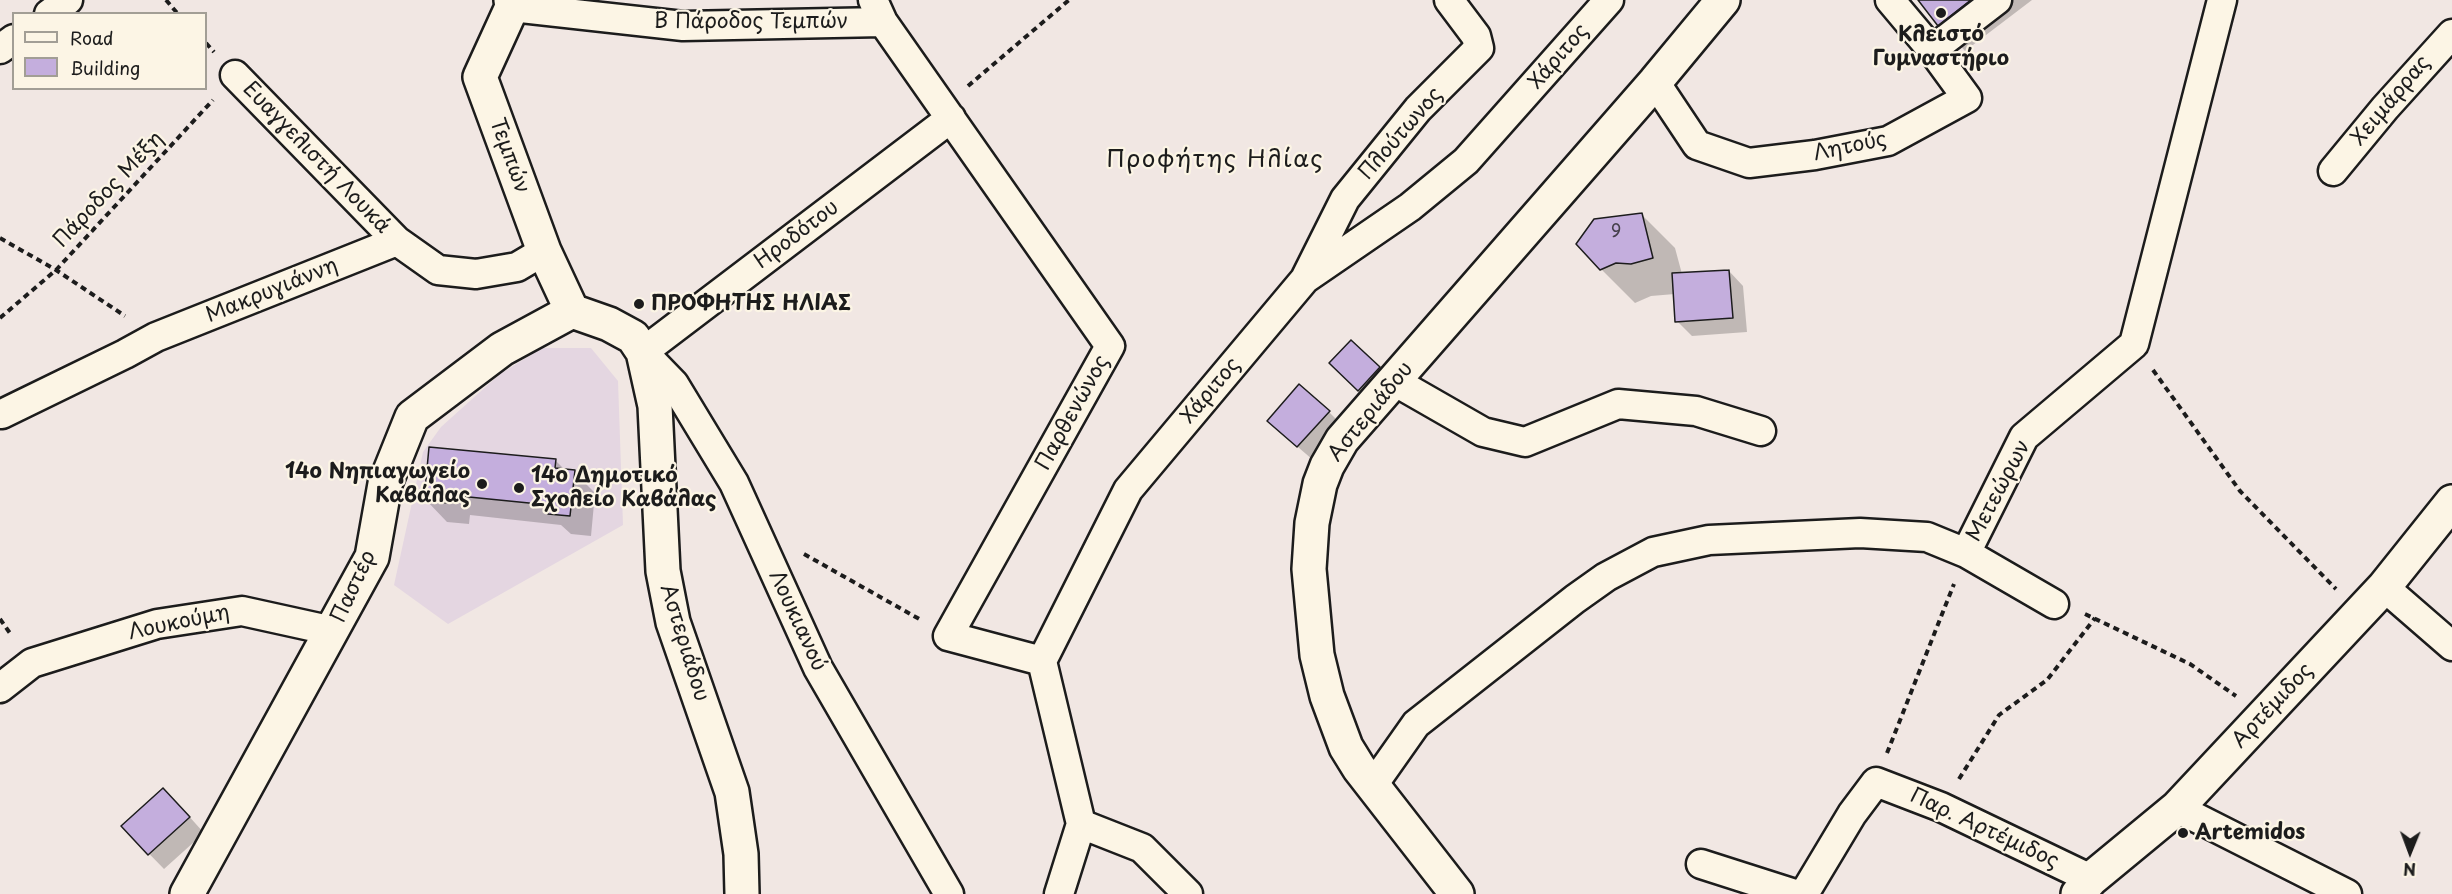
<!DOCTYPE html>
<html>
<head>
<meta charset="utf-8">
<style>
  body { margin:0 }
  #map { position:relative; width:2452px; height:894px; overflow:hidden; background:#f1e7e3; font-family:"Playpen Sans",sans-serif }
  canvas { display:block }
  .legend { position:absolute; left:12px; top:12px; width:195px; height:78px; box-sizing:border-box; background:#fcf5e5; border:2px solid #a29e95; margin:0; padding:8px 10px; list-style:none; font-size:18px; color:#1c1c1c }
  .legend li { display:flex; align-items:center; gap:12px; height:30px }
  .legend b { width:30px; border:2px solid #a29e95 }
  .north { position:absolute; left:2380px; top:822px; width:60px; height:60px; -webkit-text-stroke:4px #fcf5e5; paint-order:stroke; rotate:181deg; font-size:16px; font-weight:700; line-height:24px; text-align:center; color:#1c1c1c }
  .north::after { content:''; display:block; margin:auto; width:21px; height:27px; background:#1c1c1c; clip-path:polygon(50% 0,100% 100%,50% 72%,0 100%) }
</style>
</head>
<body>
<div id="map">
<canvas width="2452" height="894"></canvas>
<ul class="legend">
<li><b style="height:8px;background:#fcf5e5"></b>Road</li>
<li><b style="height:16px;background:#c4aedd"></b>Building</li>
</ul>
<div class="north">N</div>
</div>
<script>
const g = document.querySelector('canvas').getContext('2d');
g.lineJoin = 'round';
function fillPath(path, color) { g.fillStyle = color; g.fill(path, 'evenodd'); }
const poly = rows => new Path2D(rows.map(r => 'M' + r).join(''));
function stroke(path, color, width, dash) { g.strokeStyle = color; g.lineWidth = width; g.lineCap = dash ? 'butt' : 'round'; g.setLineDash(dash || []); g.stroke(path); }
function label(font, color, halo, rows, align = 'center') {
  g.font = font + ' "Playpen Sans",sans-serif'; g.lineWidth = 4.5; g.setLineDash([]); g.textBaseline = 'middle'; g.strokeStyle = halo; g.fillStyle = color; for (const [text, x, y, turn = 0] of rows) {
    g.save(); g.translate(x, y); g.rotate((+turn || 0) * Math.PI / 180); g.textAlign = isNaN(turn) ? turn : align; if (halo) g.strokeText(text, 0, 0); g.fillText(text, 0, 0); g.restore();
  }
}
fillPath(poly([
  [542,348,591,348,618,381,623,525,448,624,394,585,423,452,441,427,500,374]
]), '#e4d6e1');
fillPath(poly([
  [1920,0,2032,0,1965,51],
  [1641,214,1675,248,1682,274,1729,271,1743,286,1747,332,1692,336,1677,321,1675,294,1651,296,1635,303,1601,269],
  [1351,342,1394,383,1374,404,1345,378],
  [1329,412,1343,426,1313,460,1284,435],
  [555,460,566,471,574,472,595,493,591,536,571,534,561,525,470,515,469,524,447,522,426,500],
  [178,804,204,833,164,869,123,827]
]), '#0003');
const building = poly([
  [1918,0,1971,0,1938,26,1918,0],
  [1642,213,1653,258,1631,264,1616,263,1600,270,1576,244,1594,219,1642,213],
  [1729,270,1733,318,1675,322,1672,273,1729,270],
  [1351,340,1380,367,1358,391,1329,363,1351,340],
  [1299,384,1330,411,1297,447,1267,421,1299,384],
  [429,447,556,459,555,468,575,470,570,516,548,514,549,505,449,495,449,503,424,501,429,447],
  [163,788,190,817,148,855,121,826,163,788]
]);
fillPath(building, '#c4aedd');
stroke(building, '#1c1c1c', 1.5);
const street = poly([
  [873,0,883,22,1110,346,948,636,1042,661],
  [1890,0,1932,50],
  [512,7,683,26,883,22],
  [49,14,68,0],
  [0,49,14,39],
  [235,75,397,241],
  [1655,82,1697,145,1749,163,1815,155,1888,141,1967,98,1932,50,1997,0],
  [2333,171,2385,108,2452,34],
  [1306,277,1345,199,1418,109,1479,48,1476,36,1449,0],
  [1394,381,1483,432,1525,442,1618,404,1696,411,1761,431],
  [2,414,125,354,156,337,397,241,438,270,476,274,517,267,544,251],
  [1966,553,2024,437,2134,344,2222,0],
  [2384,587,2452,646],
  [0,688,32,663,157,624,242,611,333,631],
  [1373,785,1416,724,1575,599,1606,577,1653,552,1709,540,1860,533,1927,537,1966,553,2054,604],
  [2177,808,2347,894],
  [1081,824,1142,848,1188,894],
  [1701,864,1795,894],
  [949,894,818,668,734,483,674,384,643,352,951,118],
  [1059,894,1081,824,1042,661,1128,490,1305,279,1410,207,1466,161,1609,0],
  [1804,894,1852,814,1876,782,1941,807,2091,879]
]);
const secondary = poly([
  [511,0,512,7,480,77,544,251,572,311],
  [187,894,372,557,385,484,412,417,502,349,572,311,609,324,633,337,643,352,655,406,663,571,673,622,732,792,741,854,742,894],
  [1457,894,1359,768,1346,747,1327,696,1317,655,1309,569,1312,523,1320,484,1327,466,1342,440,1655,82,1723,0],
  [2078,894,2091,879,2177,808,2384,587,2452,502]
]);
stroke(street, '#1c1c1c', 33);
stroke(secondary, '#1c1c1c', 38);
stroke(poly([
  [166,0,178,14],
  [206,43,214,52],
  [968,86,1069,0],
  [0,238,56,270,125,316],
  [0,318,56,270,213,100],
  [2153,370,2240,491,2336,589],
  [804,554,921,620],
  [2085,614,2190,664,2236,696],
  [0,619,12,636],
  [1887,753,1954,584],
  [1959,779,1999,715,2047,680,2095,618]
]), '#1c1c1c', 4, [6, 4.5]);
stroke(street, '#fcf5e5', 28);
stroke(secondary, '#fcf5e5', 33);
for (const [x, y, r, color] of [
  [1941,13,6,"#1c1c1c"],
  [639,304,6,"#1c1c1c"],
  [482,484,6,"#1c1c1c"],
  [519,488,6,"#1c1c1c"],
  [2183,833,6,"#1c1c1c"]
]) { const dot = new Path2D(); dot.arc(x, y, r, 0, 2 * Math.PI); g.fillStyle = color; g.fill(dot); stroke(dot, '#fcf5e5', 2); }
label('18px', '#46404c', null, [
  ["9",1616,232]
]);
label('21px', '#1c1c1c', '#fcf5e5', [
  ["Β Πάροδος Τεμπών",751,22],
  ["Χάριτος",1559,57,-49],
  ["Χειμάρρας",2391,101,-50],
  ["Πλούτωνος",1401,134,-49],
  ["Λητούς",1850,147,-12],
  ["Τεμπών",509,156,70],
  ["Ευαγγελιστή Λουκά",316,158,46],
  ["Πάροδος Μέξη",109,190,-47],
  ["Ηροδότου",797,235,-37],
  ["Μακρυγιάννη",272,291,-22],
  ["Χάριτος",1211,391,-50],
  ["Αστεριάδου",1371,412,-51],
  ["Παρθενώνος",1073,413,-61],
  ["Μετεώρων",1999,491,-62],
  ["Παστέρ",354,587,-65],
  ["Λουκιανού",797,621,65],
  ["Λουκούμη",179,623,-12],
  ["Αστεριάδου",684,643,73],
  ["Αρτέμιδος",2273,706,-47],
  ["Παρ. Αρτέμιδος",1984,829,25]
]);
label('bold 21px', '#1c1c1c', '#fcf5e5', [
  ["Κλειστό",1941,35,"center"],
  ["Γυμναστήριο",1941,59,"center"],
  ["ΠΡΟΦΗΤΗΣ ΗΛΙΑΣ",651,304],
  ["14ο Νηπιαγωγείο",470,472,"right"],
  ["Καβάλας",470,496,"right"],
  ["14ο Δημοτικό",531,476],
  ["Σχολείο Καβάλας",531,500],
  ["Artemidos",2195,833]
], 'left');
g.letterSpacing = '1.5px';
label('24px', '#1c1c1c', '#fcf5e5', [
  ["Προφήτης Ηλίας",1215,160]
]);
g.letterSpacing = '0px';
</script>
</body>
</html>
